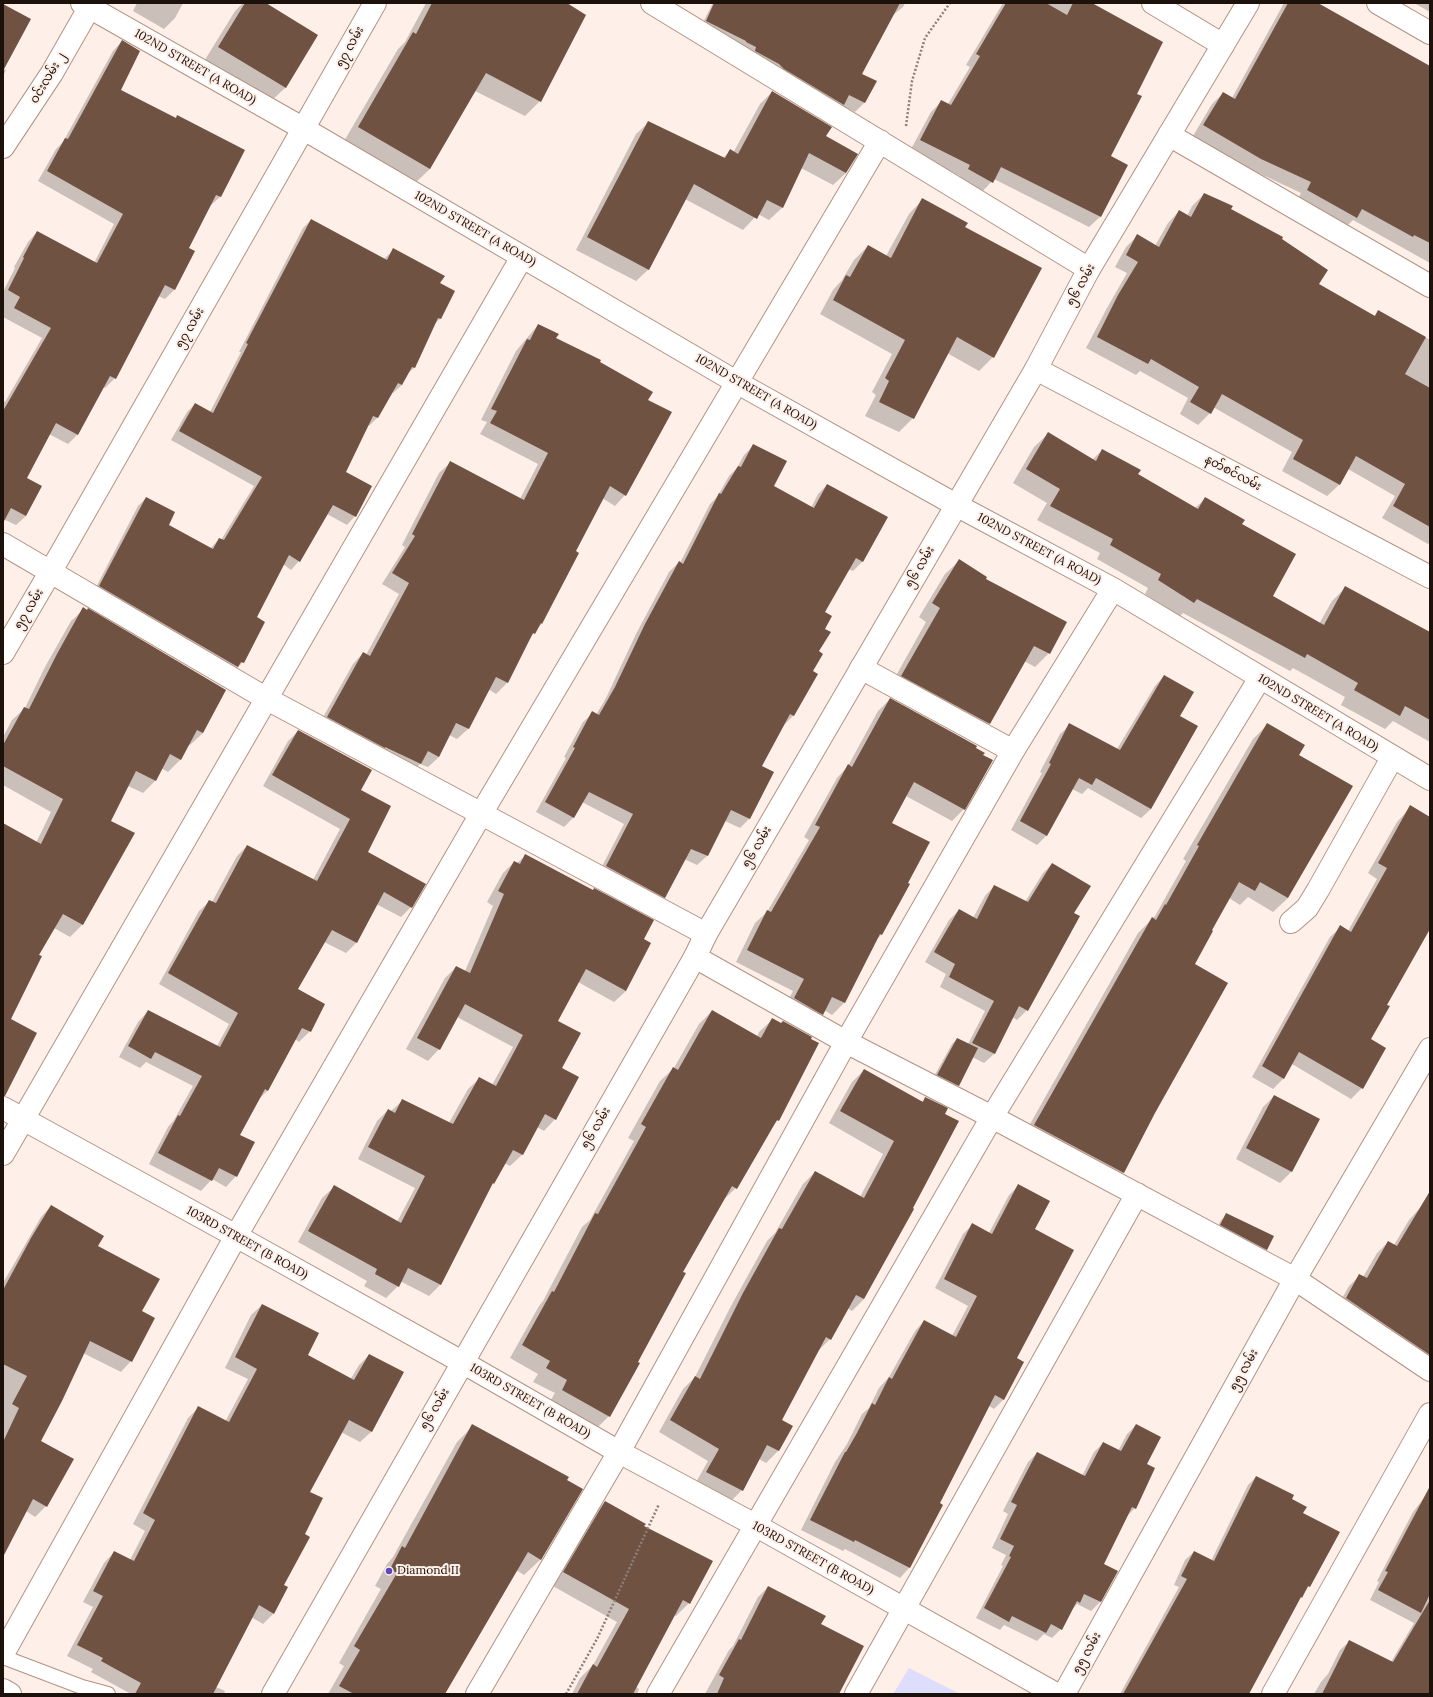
<!DOCTYPE html>
<html>
<head>
<meta charset="utf-8">
<style>
  body { margin:0 }
  #map { position:relative; width:1433px; height:1697px; overflow:hidden; background:#feefe8; font-family:Lora,serif }
  canvas { display:block }
  .frame { position:absolute; inset:0; border:4px solid #1d110b; pointer-events:none }
</style>
</head>
<body>
<div id="map">
<canvas width="1433" height="1697"></canvas>
<div class="frame"></div>
</div>
<script>
const g = document.querySelector('canvas').getContext('2d');
g.lineJoin = 'round';
function fillPath(path, color) { g.fillStyle = color; g.fill(path, 'evenodd'); }
const poly = rows => new Path2D(rows.map(r => 'M' + r).join(''));
function stroke(path, color, width, dash) { g.strokeStyle = color; g.lineWidth = width; g.lineCap = dash ? 'butt' : 'round'; g.setLineDash(dash || []); g.stroke(path); }
function label(font, color, halo, rows, align = 'center') {
  g.font = font + ' Lora,"Noto Sans Myanmar",serif'; g.lineWidth = 4; g.setLineDash([]); g.textBaseline = 'middle'; g.strokeStyle = halo; g.fillStyle = color; for (const [text, x, y, turn = 0] of rows) {
    g.save(); g.translate(x, y); g.rotate((+turn || 0) * Math.PI / 180); g.textAlign = isNaN(turn) ? turn : align; if (halo) g.strokeText(text, 0, 0); g.fillText(text, 0, 0); g.restore();
  }
}
fillPath(poly([
  [909,1668,960,1694,893,1694]
]), '#deddfc');
fillPath(poly([
  [137,3,183,3,175,18,164,29,133,11],
  [243,3,264,3,317,35,285,88,268,104,203,63,235,11],
  [426,3,506,3,540,101,525,116,475,91,430,169,414,184,343,143,398,49,405,42],
  [713,3,905,3,903,7,892,16,861,75,875,82,864,103,855,112,842,106,833,114,698,32],
  [1003,3,1091,3,1135,94,1110,157,1127,165,1100,217,1089,227,994,179,981,193,958,180,960,176,910,151,931,112,942,101,948,104,970,67,966,65],
  [1284,3,1316,3,1430,67,1430,263,1353,220,1345,228,1297,201,1301,193,1250,169,1193,136,1212,104,1223,93,1232,98],
  [1414,3,1430,3,1430,12],
  [122,41,119,90,175,119,178,116,244,150,220,197,210,206,187,248,175,289,165,299,158,296,115,378,105,388,103,387,78,434,68,444,49,434,25,479,26,516,16,525,3,519,3,400,5,402,42,338,3,317,3,292,15,268,14,267,28,242,37,232,94,263,114,224,38,181,56,149,63,142,113,51],
  [3,69,6,70,3,76],
  [772,92,825,137,846,173,833,185,801,168,782,208,769,220,758,214,743,230,685,199,649,269,636,281,576,250,636,134,649,122,723,158,730,151,733,153,760,104],
  [1204,194,1281,239,1318,284,1374,316,1379,311,1430,340,1430,543,1428,544,1382,518,1395,496,1348,469,1339,485,1327,496,1282,471,1292,452,1213,407,1210,413,1198,425,1180,414,1188,398,1140,371,1136,375,1086,348,1107,308,1127,273,1115,267,1126,247,1138,235,1155,246,1168,223,1179,211,1187,216,1192,206],
  [922,200,964,228,993,357,979,371,947,353,913,418,899,432,865,416,876,395,872,392,892,354,820,314,833,290,842,280,854,260,868,246,886,256,909,214],
  [311,220,384,259,393,250,439,284,440,319,434,324,414,368,406,375,402,385,393,393,392,392,377,418,369,426,368,425,345,473,355,516,347,525,327,514,299,561,291,570,283,564,256,618,243,662,234,671,92,595,138,506,146,498,167,526,210,549,219,539,221,540,254,486,171,440,187,412,195,404,210,412,241,352,239,352,303,228],
  [538,325,555,339,599,362,647,401,625,495,615,506,602,498,575,552,542,623,529,639,507,683,496,694,488,689,468,729,457,739,449,735,439,757,428,767,420,764,410,774,317,728,353,664,363,653,366,655,399,594,382,584,405,547,402,545,439,473,450,463,520,499,538,464,480,434,487,422,481,420,516,351],
  [1048,434,1092,460,1102,450,1137,474,1195,508,1205,499,1241,525,1271,597,1319,624,1332,601,1346,587,1430,633,1430,742,1393,721,1385,729,1341,705,1345,697,1293,668,1290,671,1183,613,1180,616,1145,594,1148,588,1097,559,1100,553,1037,520,1047,503,1013,483,1034,447],
  [754,445,773,486,811,508,818,494,827,485,863,561,853,571,848,569,823,612,824,629,812,672,794,715,784,725,761,767,773,773,749,819,740,828,725,821,707,856,697,865,684,859,665,898,655,907,597,876,624,824,582,802,574,817,564,827,536,812,566,758,564,757,583,722,593,713,596,715,606,698,636,634,669,572,679,562,680,563,710,504,717,497,729,476,737,468,744,455],
  [959,561,984,580,1049,653,1035,667,1024,661,989,723,975,737,888,690,926,622,919,617,945,574],
  [84,609,225,690,203,733,190,745,188,744,181,759,168,772,161,768,155,781,143,793,128,786,110,821,82,925,70,937,54,928,38,955,9,1019,3,1092,3,824,36,843,51,812,3,785,3,737,12,720,25,708,45,667,71,621],
  [1164,676,1164,783,1165,784,1151,809,1141,818,1088,788,1082,794,1072,789,1047,835,1037,845,1011,830,1042,773,1040,772,1060,734,1070,725,1117,749,1155,686],
  [890,699,964,809,952,821,906,796,891,823,881,935,877,939,844,1003,832,1015,824,1010,810,1026,783,1010,793,991,736,962,755,923,767,912,809,840,804,837,837,778,848,766,878,711],
  [1267,725,1298,755,1288,898,1273,912,1248,897,1240,905,1229,898,1194,965,1154,1112,1123,1173,1109,1187,1021,1140,1138,933,1155,916,1186,861,1183,859,1253,739],
  [298,731,360,790,366,852,411,907,401,917,376,904,356,943,346,953,324,942,297,990,310,1031,299,1042,295,1039,268,1090,258,1100,239,1136,236,1176,226,1187,212,1179,201,1191,149,1164,168,1127,174,1120,193,1086,146,1062,140,1068,119,1057,138,1022,148,1011,217,1046,229,1024,159,984,199,911,210,901,212,902,237,856,247,846,313,880,340,829,263,786,288,741],
  [1407,811,1430,825,1430,927,1386,1005,1369,1040,1362,1088,1351,1099,1292,1064,1284,1078,1273,1089,1252,1077,1330,937,1341,927,1348,931,1377,879,1368,873,1397,822],
  [525,856,643,940,626,991,614,1002,578,982,557,1021,560,1068,555,1119,544,1131,537,1127,522,1155,510,1166,504,1163,490,1186,440,1285,429,1296,400,1281,398,1286,386,1298,364,1286,367,1281,298,1242,322,1198,334,1187,397,1222,415,1188,358,1159,377,1121,388,1110,391,1111,403,1100,449,1123,468,1089,480,1078,492,1085,513,1047,457,1017,439,1049,428,1061,406,1049,445,978,456,967,465,971,493,906,487,902,503,873,514,862,517,863],
  [1052,864,1072,913,1078,917,1027,1010,1017,1020,1012,1017,994,1054,984,1063,972,1057,958,1085,953,1091,932,1080,952,1044,957,1039,968,1044,985,1011,940,987,946,974,925,962,949,920,959,910,973,918,985,896,994,886,1025,902,1043,873],
  [712,1011,757,1037,759,1032,773,1019,818,1044,778,1120,773,1125,736,1188,722,1201,682,1273,609,1416,596,1429,549,1403,555,1393,533,1382,538,1374,510,1358,539,1306,543,1301,582,1227,590,1220,634,1141,628,1138,660,1081,674,1068,699,1024],
  [864,1070,921,1102,926,1098,911,1209,913,1209,864,1299,852,1311,847,1308,830,1339,818,1351,780,1420,791,1426,778,1451,766,1463,759,1459,742,1490,730,1502,695,1484,708,1461,659,1432,683,1389,695,1377,731,1306,767,1241,775,1233,803,1184,815,1172,860,1197,883,1154,829,1123,852,1082],
  [1274,1096,1319,1120,1291,1172,1280,1183,1236,1159,1263,1107],
  [1019,1185,1034,1230,1016,1359,1004,1399,994,1409,989,1406,939,1503,942,1505,909,1568,900,1578,845,1549,843,1551,801,1530,835,1462,847,1444,862,1414,869,1408,879,1388,889,1377,915,1331,924,1321,952,1336,968,1306,935,1288,963,1234,972,1225,989,1233,1009,1195],
  [1430,1197,1430,1358,1336,1309,1349,1286,1360,1275,1363,1277,1377,1253,1388,1242,1394,1245,1409,1220],
  [51,1206,97,1246,141,1311,131,1361,121,1372,83,1353,40,1442,46,1506,35,1517,26,1511,3,1551,3,1283,41,1217],
  [1227,1215,1266,1249,1261,1254,1216,1230,1221,1220],
  [262,1305,306,1356,350,1380,359,1365,369,1355,402,1373,371,1432,360,1442,341,1432,308,1492,303,1534,283,1585,287,1588,273,1614,263,1624,251,1617,216,1687,225,1691,224,1694,131,1694,91,1672,93,1669,67,1656,93,1607,83,1602,104,1563,114,1552,130,1560,145,1531,133,1524,188,1418,199,1407,225,1422,248,1379,225,1368,251,1315],
  [1136,1425,1145,1465,1135,1508,1126,1517,1102,1564,1117,1571,1100,1602,1091,1611,1077,1604,1071,1610,1061,1629,1052,1638,1044,1634,1037,1641,1004,1625,1000,1630,976,1618,1003,1566,1001,1565,1006,1555,992,1548,1008,1514,1003,1511,1028,1462,1037,1453,1082,1476,1094,1452,1103,1443,1118,1451,1127,1434],
  [473,1426,541,1559,524,1575,516,1570,444,1694,328,1694,344,1666,339,1663,381,1589,375,1586,387,1564,393,1557,457,1442],
  [1256,1477,1291,1500,1302,1513,1309,1586,1297,1602,1248,1694,1120,1694,1179,1587,1174,1585,1185,1560,1194,1552,1211,1561,1248,1485],
  [1430,1490,1430,1694,1314,1694,1321,1682,1328,1674,1340,1650,1350,1641,1391,1662,1414,1623,1370,1600,1379,1582,1377,1581,1413,1512],
  [605,1502,643,1527,689,1603,676,1616,674,1615,636,1687,639,1689,637,1694,572,1694,580,1678,593,1665,617,1622,551,1585,592,1515],
  [768,1587,820,1625,827,1694,705,1694,729,1650,733,1646,758,1597]
]), '#0003');
fillPath(poly([
  [245,3,266,3,318,35,286,88,218,47],
  [432,3,567,3,586,15,541,102,486,73,430,169,358,127,413,32,416,34],
  [714,3,900,3,862,74,877,81,865,103,849,95,844,105,784,69,779,64,755,51,756,47,746,42,746,41,706,21],
  [1006,3,1046,3,1067,15,1073,3,1092,3,1163,42,1137,94,1142,96,1111,156,1128,165,1101,217,1001,167,993,183,968,169,970,165,920,140,941,100,951,105,980,56,976,54],
  [1288,3,1318,3,1430,66,1430,243,1414,235,1413,237,1362,209,1357,218,1307,190,1311,182,1261,159,1203,125,1223,92,1235,99],
  [3,4,31,19,3,71],
  [122,40,140,51,121,90,176,118,177,115,245,150,221,197,216,195,189,248,195,251,175,290,165,285,116,379,110,376,78,435,56,423,27,478,42,486,26,516,11,508,3,523,3,411,51,328,14,308,20,297,8,290,24,258,23,257,37,231,97,263,123,214,47,171,65,138,68,139],
  [772,91,832,127,826,136,858,154,846,173,809,153,783,208,767,200,757,219,694,184,649,270,587,237,648,121,725,158,730,149,738,154],
  [1204,193,1233,206,1231,209,1283,237,1282,239,1328,270,1319,284,1375,316,1378,310,1426,337,1405,374,1430,388,1430,527,1393,506,1405,484,1356,456,1340,485,1293,459,1303,440,1222,394,1211,414,1190,402,1199,387,1151,359,1148,364,1097,337,1118,295,1138,262,1126,255,1137,234,1159,247,1179,210,1191,217],
  [922,198,968,223,965,227,1042,268,994,358,957,337,914,419,879,402,889,381,885,378,905,340,833,300,846,275,850,277,868,245,891,258],
  [311,219,387,260,393,248,445,276,440,283,455,291,441,319,438,318,415,368,412,367,402,385,398,383,378,418,373,416,346,472,372,486,356,517,333,505,300,562,289,555,257,617,265,622,244,663,241,662,238,667,99,586,146,497,175,512,169,525,213,549,219,538,224,540,262,477,179,431,195,403,213,413,248,344,246,343],
  [538,324,559,334,556,338,601,360,600,362,653,392,648,400,672,412,626,496,610,486,576,551,579,553,542,624,541,623,535,634,533,633,508,683,496,677,469,729,456,723,439,757,428,751,421,764,385,747,385,748,327,717,363,652,370,656,409,583,392,573,415,536,412,534,450,461,524,500,548,453,490,423,497,411,491,409,527,339,530,340],
  [1048,432,1096,461,1102,449,1141,470,1138,474,1198,509,1205,497,1245,520,1242,524,1296,554,1273,596,1324,625,1345,586,1430,632,1430,720,1405,706,1400,716,1354,690,1358,683,1307,654,1305,658,1197,599,1194,603,1158,580,1161,574,1110,545,1113,539,1050,506,1060,489,1026,469],
  [753,444,787,461,774,486,814,508,827,484,888,517,863,562,856,558,825,612,832,616,825,629,831,632,819,651,823,654,813,671,818,674,794,716,790,714,762,766,774,772,750,819,731,810,708,856,691,849,665,898,606,866,633,814,589,792,574,818,545,802,575,748,573,747,592,711,599,715,615,687,645,624,679,561,683,564,719,493,721,494,738,466,741,467],
  [959,559,987,577,986,579,1067,622,1050,654,1034,646,990,724,901,676,940,608,932,603],
  [83,607,87,610,88,608,226,690,203,733,197,730,181,760,170,754,156,781,136,771,111,821,135,833,83,925,63,914,39,955,42,956,11,1019,37,1033,5,1096,3,1096,3,823,41,844,63,799,3,766,3,745,24,707,29,709,57,654],
  [1164,675,1194,692,1180,716,1198,726,1151,809,1096,778,1092,785,1079,778,1047,836,1020,821,1051,764,1049,763,1069,723,1120,750],
  [890,698,977,746,976,748,985,753,983,755,993,760,965,810,914,782,892,823,930,842,908,883,910,884,882,935,880,934,845,1003,832,997,823,1015,794,998,804,979,747,950,767,910,771,912,820,827,815,825,848,764,852,767],
  [1267,723,1305,745,1299,755,1353,786,1288,898,1260,882,1255,891,1239,882,1212,930,1213,931,1195,964,1228,983,1155,1113,1124,1173,1034,1125,1152,917,1156,920,1165,904,1166,905,1199,846,1197,845],
  [298,730,372,770,361,790,391,806,368,852,426,884,412,908,384,892,357,943,332,930,298,989,325,1004,311,1032,302,1028,268,1091,265,1089,240,1135,255,1142,237,1177,219,1168,212,1181,158,1153,178,1115,180,1116,202,1076,155,1052,151,1059,128,1046,148,1010,220,1047,238,1013,168,973,209,900,216,903,247,845,317,881,350,819,272,775],
  [1410,805,1430,817,1430,929,1387,1005,1390,1006,1371,1039,1386,1048,1363,1089,1299,1052,1284,1079,1262,1066,1340,925,1351,932,1387,868,1378,863],
  [525,854,593,890,594,888,654,920,644,939,651,943,626,991,586,969,558,1021,581,1033,562,1068,579,1077,556,1120,545,1114,523,1155,513,1150,494,1184,493,1183,441,1285,408,1268,399,1287,375,1274,377,1269,308,1231,334,1185,401,1223,425,1176,368,1147,388,1109,395,1113,402,1099,453,1124,479,1077,496,1086,523,1035,465,1004,440,1050,417,1038,456,966,470,973,504,894,498,891,514,861,520,864],
  [1052,863,1091,886,1074,913,1080,916,1028,1011,1019,1006,995,1054,972,1043,994,1001,949,977,955,964,934,952,959,909,977,919,994,885,1028,902],
  [712,1010,761,1038,772,1018,781,1023,783,1021,812,1037,811,1039,819,1043,779,1121,777,1120,737,1189,732,1186,683,1272,686,1273,638,1362,640,1363,610,1417,562,1390,567,1380,546,1368,550,1361,522,1345,552,1291,554,1292,595,1213,598,1214,646,1127,641,1124,673,1067,678,1070],
  [957,1038,978,1048,959,1086,937,1075],
  [864,1069,923,1102,925,1097,948,1108,945,1114,959,1121,913,1208,914,1209,864,1299,856,1295,831,1340,826,1337,782,1420,793,1426,779,1451,767,1445,743,1491,706,1472,719,1449,670,1420,695,1376,700,1379,743,1293,779,1228,782,1229,815,1171,864,1198,881,1166,894,1141,840,1111],
  [1274,1095,1320,1119,1292,1172,1246,1148],
  [1018,1184,1050,1201,1035,1229,1074,1250,1017,1358,1024,1362,1004,1400,995,1395,940,1503,943,1505,910,1568,855,1540,854,1542,810,1520,845,1452,846,1452,857,1433,872,1403,875,1405,889,1377,892,1379,924,1320,956,1337,977,1296,944,1279,972,1223,992,1234],
  [1430,1191,1430,1355,1346,1298,1359,1274,1367,1278,1388,1241,1397,1246],
  [51,1205,104,1236,98,1246,160,1279,142,1311,155,1318,132,1362,90,1341,62,1401,41,1441,74,1459,47,1507,33,1499,3,1557,3,1442,19,1408,12,1404,27,1376,3,1364,3,1290,31,1238],
  [1226,1213,1274,1236,1267,1250,1220,1225],
  [262,1304,319,1333,308,1355,354,1380,369,1354,404,1372,372,1432,349,1420,310,1492,323,1498,305,1534,310,1537,284,1585,288,1587,274,1614,259,1605,213,1694,135,1694,141,1683,101,1661,103,1658,77,1645,103,1596,93,1591,114,1551,134,1561,155,1520,143,1513,198,1406,229,1422,257,1369,235,1357],
  [472,1424,569,1477,567,1480,583,1489,541,1560,528,1552,445,1694,354,1694,339,1686,360,1650,354,1646,397,1573,390,1569,402,1546,405,1548],
  [1136,1424,1161,1437,1147,1464,1155,1468,1136,1509,1132,1507,1104,1564,1118,1571,1101,1602,1084,1594,1080,1603,1077,1601,1062,1630,1051,1624,1046,1633,1012,1616,1009,1622,984,1608,1011,1557,1009,1556,1014,1546,1000,1539,1017,1505,1011,1502,1037,1452,1085,1476,1103,1442,1121,1451],
  [1256,1476,1294,1495,1292,1499,1307,1507,1303,1513,1340,1532,1310,1587,1308,1586,1302,1598,1301,1597,1249,1694,1123,1694,1187,1579,1181,1576,1194,1551,1214,1561],
  [1430,1486,1430,1594,1421,1613,1378,1590,1388,1572,1385,1571],
  [605,1501,646,1524,644,1526,713,1561,690,1604,683,1600,633,1694,577,1694,593,1664,597,1667,629,1609,563,1572],
  [768,1586,826,1616,821,1624,864,1646,839,1694,717,1694,724,1678,719,1675,739,1639,741,1640],
  [1430,1600,1430,1694,1322,1694,1349,1640,1393,1662]
]), '#6f5242');
const service = poly([
  [3,1657,82,1687,108,1694]
]);
const minor = poly([
  [82,3,304,129,738,383,956,505,1113,589,1430,779],
  [652,3,1089,269],
  [1153,3,1223,45],
  [1378,3,1430,33],
  [1169,135,1430,286],
  [3,147,52,73,92,3],
  [1036,369,1430,577],
  [3,544,267,699,706,934],
  [3,653,51,571,375,3],
  [861,668,1013,751],
  [1291,922,1307,908,1318,890,1392,758],
  [695,957,846,1042,992,1117,1295,1279,1430,1370],
  [3,1108,236,1236,462,1362,619,1452,755,1525,1056,1694],
  [3,1154,522,257],
  [3,1654,236,1236,481,814,880,141],
  [3,1690,10,1694],
  [477,1694,619,1452,846,1042,1013,751,1113,589],
  [658,1694,992,1117,1260,678],
  [856,1694,1137,1194],
  [1064,1694,1295,1279,1430,1049],
  [1273,1694,1430,1414]
]);
const tertiary = poly([
  [273,1694,695,957,706,934,1036,369,1089,269,1248,3]
]);
stroke(service, '#b39382', 16);
stroke(minor, '#b39382', 24);
stroke(tertiary, '#b39382', 24);
stroke(poly([
  [906,126,912,81,925,38,950,3],
  [566,1694,597,1639,659,1504]
]), '#8c7e78', 2.5, [2, 2]);
stroke(service, '#fff', 14);
stroke(minor, '#fff', 22);
stroke(tertiary, '#fff', 22);
for (const [x, y, r, color] of [
  [389,1571,4,"#5f47bf"]
]) { const dot = new Path2D(); dot.arc(x, y, r, 0, 2 * Math.PI); g.fillStyle = color; g.fill(dot); stroke(dot, '#feefe8', 1.5); }
label('12px', '#1d110b', '#feefe8', [
  ["၅၇ လမ်း",350,47,-61],
  ["102ND STREET (A ROAD)",195,67,30],
  ["ဝင်းလမ်း ၂",48,78,-59],
  ["102ND STREET (A ROAD)",475,229,30],
  ["၅၆ လမ်း",1081,285,-61],
  ["၅၇ လမ်း",190,328,-60],
  ["102ND STREET (A ROAD)",756,392,30],
  ["နတ်စင်လမ်း",1233,473,28],
  ["102ND STREET (A ROAD)",1039,549,28],
  ["၅၆ လမ်း",920,567,-60],
  ["၅၇ လမ်း",29,609,-59],
  ["102ND STREET (A ROAD)",1318,713,31],
  ["၅၆ လမ်း",757,847,-60],
  ["၅၆ လမ်း",596,1128,-60],
  ["103RD STREET (B ROAD)",247,1243,29],
  ["၅၅ လမ်း",1244,1370,-61],
  ["103RD STREET (B ROAD)",530,1401,30],
  ["၅၆ လမ်း",435,1409,-60],
  ["103RD STREET (B ROAD)",813,1558,29],
  ["၅၅ လမ်း",1087,1653,-61]
]);
label('12px', '#1d110b', '#feefe8', [
  ["Diamond II",397,1571]
], 'left');
</script>
</body>
</html>
